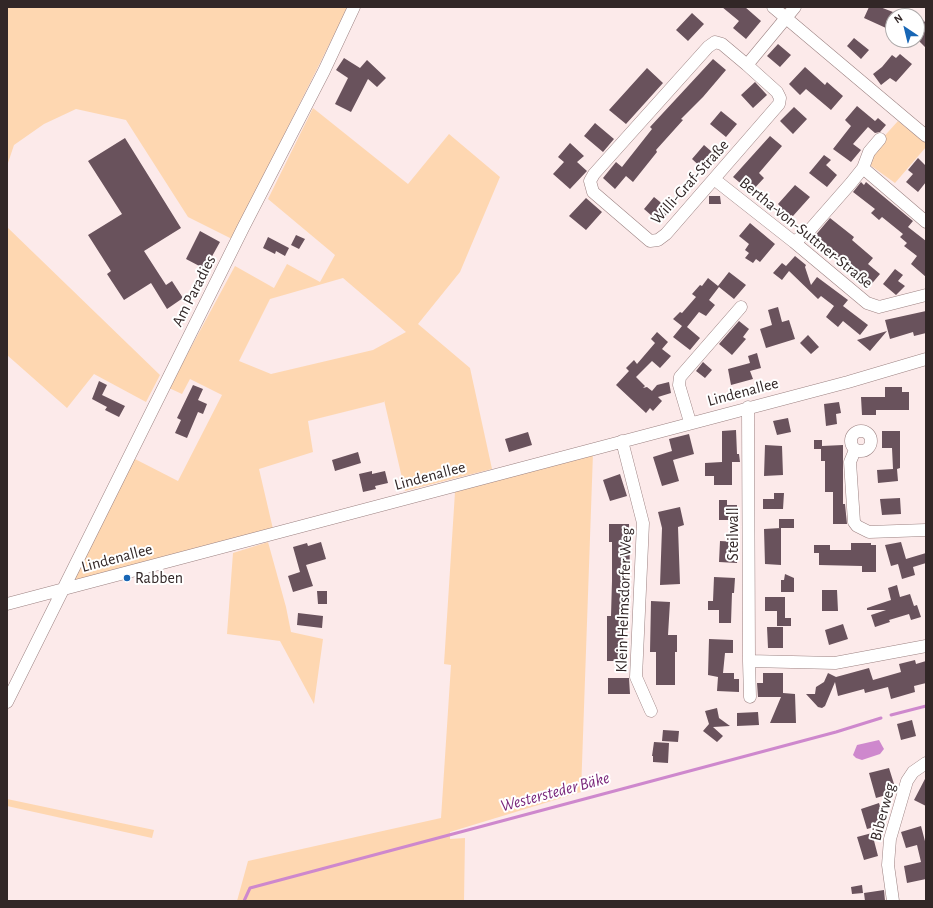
<!DOCTYPE html>
<html>
<head>
<meta charset="utf-8">
<style>
  body { margin:0 }
  #map { position:relative; width:933px; height:908px; overflow:hidden; background:#fceaea; font-family:"Alegreya Sans",sans-serif }
  canvas { display:block }
  .frame { position:absolute; inset:0; border:8px solid #322727; pointer-events:none }
  .north { position:absolute; left:885px; top:8px; width:40px; height:40px; box-sizing:border-box; background:#fff; border:1px solid #ada9a9; border-radius:50%; rotate:325deg; font-size:11px; font-weight:700; line-height:16px; text-align:center; color:#322727 }
  .north::after { content:''; display:block; margin:auto; width:14px; height:18px; background:#1866b5; clip-path:polygon(50% 0,100% 100%,50% 72%,0 100%) }
</style>
</head>
<body>
<div id="map">
<canvas width="933" height="908"></canvas>
<div class="frame"></div>
<div class="north">N</div>
</div>
<script>
const g = document.querySelector('canvas').getContext('2d');
g.lineJoin = 'round';
function fillPath(path, color) { g.fillStyle = color; g.fill(path, 'evenodd'); }
const poly = rows => new Path2D(rows.map(r => 'M' + r).join(''));
function stroke(path, color, width, dash) { g.strokeStyle = color; g.lineWidth = width; g.lineCap = dash ? 'butt' : 'round'; g.setLineDash(dash || []); g.stroke(path); }
function label(font, color, halo, rows, align = 'center') {
  g.font = font + ' "Alegreya Sans",sans-serif'; g.lineWidth = 4; g.setLineDash([]); g.textBaseline = 'middle'; g.strokeStyle = halo; g.fillStyle = color; for (const [text, x, y, turn = 0] of rows) {
    g.save(); g.translate(x, y); g.rotate((+turn || 0) * Math.PI / 180); g.textAlign = isNaN(turn) ? turn : align; if (halo) g.strokeText(text, 0, 0); g.fillText(text, 0, 0); g.restore();
  }
}
fillPath(poly([
  [7,7,348,7,232,239,188,217,126,120,76,109,44,124,14,145,7,166],
  [313,108,408,184,449,134,500,177,460,272,418,324,470,368,492,469,405,491,384,400,384,402,308,421,313,452,259,469,273,529,71,582,133,458,178,481,222,395,190,379,182,394,169,388,235,266,274,288,287,264,320,282,335,255,268,199],
  [343,278,406,332,373,350,271,374,239,361,270,299],
  [898,121,926,143,926,147,895,183,870,165,869,153],
  [7,227,160,375,146,402,94,374,67,408,7,355],
  [593,453,581,792,450,832,450,839,465,838,464,901,237,901,248,861,441,818,451,665,444,664,455,492],
  [268,542,286,607,291,632,323,639,314,704,280,641,227,634,233,553],
  [7,799,154,830,152,838,7,806]
]), '#fed7b1');
fillPath(poly([
  [879,740,884,749,880,754,862,760,856,758,853,755,857,745]
]), '#ce88cd');
stroke(poly([
  [891,715,926,706],
  [244,901,250,888,836,732,881,718]
]), '#ce88cd', 3);
fillPath(poly([
  [722,7,745,7,761,21,746,39,733,28,739,21],
  [869,7,880,7,893,12,886,28,864,18],
  [692,13,704,24,688,41,676,30],
  [917,14,926,23,926,48,917,39],
  [854,38,869,50,861,59,847,46],
  [778,44,791,55,780,67,767,56],
  [900,54,912,64,896,82,890,78,881,85,873,74,882,67,892,55,896,58],
  [344,58,360,68,367,60,386,78,377,87,368,79,351,112,335,104,348,78,336,70],
  [713,59,726,70,703,97,681,119,683,120,656,150,657,152,633,182,626,176,615,189,603,178,616,162,622,167,652,129,650,127],
  [805,67,825,85,827,82,843,96,831,110,806,89,800,95,789,84],
  [647,68,663,83,626,124,609,110],
  [755,82,767,95,753,108,741,95],
  [857,106,875,121,878,118,886,125,880,132,875,133,868,127,853,144,861,150,851,162,833,149,851,126,845,120],
  [794,107,807,119,793,134,780,121],
  [721,111,737,124,726,137,710,124],
  [595,123,614,139,603,152,584,136],
  [770,136,782,146,759,173,764,178,751,192,733,177],
  [125,138,181,228,144,251,166,285,172,281,183,298,167,309,151,283,124,300,107,274,111,271,88,235,122,214,88,161],
  [570,143,584,156,577,162,587,171,570,189,553,174,564,162,558,157],
  [704,145,719,158,706,172,692,159],
  [824,155,831,160,826,165,837,175,827,187,809,173],
  [918,158,926,166,926,182,918,192,906,182,913,174,908,170],
  [861,182,864,185,866,182,913,221,908,227,926,241,926,277,911,264,917,256,904,246,907,243,900,237,903,234,882,217,879,220,871,213,875,209,853,192],
  [795,185,810,197,793,216,791,215,786,222,777,214,782,208,778,204],
  [709,196,720,196,721,204,709,204],
  [654,197,670,210,660,223,644,209],
  [586,198,602,212,586,230,569,216],
  [830,218,854,237,852,240,873,258,868,264,880,274,869,287,828,253,826,256,814,246,818,241,814,237],
  [750,223,775,244,760,262,756,259,753,263,745,258,749,253,745,250,749,244,739,236],
  [200,231,220,242,205,269,186,259],
  [296,235,305,239,299,249,291,245],
  [268,237,289,248,285,256,276,251,275,254,263,248],
  [795,256,806,265,805,267,811,285,817,277,848,300,843,306,868,325,860,335,843,321,838,327,826,317,834,306,821,296,818,299,789,271,782,280,773,273,782,263,786,266],
  [895,269,903,275,898,281,905,286,896,295,883,284],
  [729,272,746,285,734,299,719,287,709,300,715,305,706,316,699,312,687,327,700,338,690,350,673,337,682,326,673,319,680,312,682,313,696,297,692,294,700,285,702,286,708,278,718,286],
  [778,307,782,322,789,320,795,339,766,348,760,329,772,325,768,310],
  [926,311,926,333,914,336,913,332,890,339,885,320],
  [739,321,749,329,743,337,746,339,732,355,719,344],
  [887,331,870,351,857,340],
  [657,332,668,342,662,349,671,356,660,368,652,361,636,377,645,386,643,388,647,387,652,391,657,385,669,382,671,393,658,397,662,401,653,411,650,408,646,413,616,385,629,371,626,368,634,360,637,364,655,343,651,339],
  [808,335,819,347,811,354,800,343],
  [757,353,761,368,750,371,753,379,731,385,728,369,750,363,748,356],
  [703,362,712,370,705,378,696,371],
  [99,381,107,385,102,395,125,406,119,417,105,410,107,407,92,399],
  [193,385,203,389,198,400,207,404,203,414,198,412,187,438,175,433,181,420,177,418],
  [885,387,902,387,902,392,909,392,909,410,876,410,876,415,862,415,861,397,885,397],
  [839,402,841,413,836,414,837,424,826,426,824,404],
  [788,418,791,432,777,435,773,421],
  [736,430,737,454,739,454,740,462,732,462,732,485,714,485,714,476,705,476,705,463,722,462,722,431],
  [882,431,900,431,900,468,897,469,898,481,878,483,877,470,893,469,892,448,882,448],
  [528,432,532,445,509,452,505,439],
  [689,434,694,454,673,460,679,481,662,486,653,457,672,451,669,439],
  [814,440,822,440,822,446,843,445,843,504,845,504,847,524,833,524,833,492,825,492,825,461,821,461,821,449,814,449],
  [765,445,782,446,783,475,764,476],
  [358,452,361,463,335,471,332,460],
  [372,471,372,474,385,471,388,483,375,486,376,489,363,492,359,474],
  [620,474,627,496,610,501,603,480],
  [774,493,784,493,783,509,763,509,763,499,774,499],
  [900,498,901,514,882,515,880,499],
  [719,500,727,500,727,505,737,505,737,520,719,520],
  [680,507,684,525,678,527,680,584,660,585,662,528,658,512],
  [779,519,794,519,794,528,779,528],
  [609,524,629,524,630,576,626,576,623,645,627,645,627,661,607,661,607,616,611,616,612,581,612,542,609,542],
  [781,528,781,565,765,564,764,529],
  [720,541,738,542,737,563,719,562],
  [321,542,326,559,306,565,313,586,293,592,288,576,300,572,293,547,307,543,308,546],
  [901,542,906,559,926,553,926,563,913,567,915,575,902,579,898,564,891,566,885,545],
  [851,543,871,543,871,545,876,545,876,572,862,572,862,566,819,565,819,553,814,553,814,545,830,545,830,550,851,550],
  [785,574,794,578,794,592,781,592,781,580,784,580],
  [714,577,735,578,734,593,732,593,731,623,719,623,719,610,708,610,708,601,713,601],
  [897,585,900,597,910,594,914,606,917,605,921,617,911,620,909,614,889,620,890,622,875,627,871,615,886,610,867,610,867,608,891,600,888,588],
  [822,590,837,590,838,611,822,611],
  [317,591,327,591,327,604,318,604],
  [765,597,785,597,785,618,791,618,791,626,777,626,777,611,765,611],
  [651,601,670,602,668,635,677,635,677,652,675,652,675,685,656,685,656,652,650,652],
  [298,613,323,616,322,628,297,625],
  [843,624,848,639,829,645,825,630],
  [767,627,783,627,783,648,768,648],
  [709,639,733,640,733,653,725,653,723,673,734,673,734,679,739,679,739,692,717,691,718,677,708,675],
  [915,660,916,664,926,661,926,683,914,686,915,692,891,699,888,687,865,693,864,689,838,696,835,682,825,706,822,708,818,707,806,694,815,694,816,687,824,682,828,673,836,677,869,668,873,680,901,672,899,664],
  [763,673,783,673,783,693,795,694,796,723,770,723,781,697,758,697,757,683,763,683],
  [608,678,629,678,630,694,608,694],
  [717,708,719,718,730,726,713,727,723,736,717,742,703,731,709,724,705,711],
  [758,712,759,725,737,726,737,713],
  [912,720,916,736,901,740,897,724],
  [663,730,679,731,678,742,662,741],
  [654,742,669,743,668,763,653,762,653,756,652,756],
  [889,768,894,784,891,784,893,793,876,798,869,773],
  [926,777,926,806,914,800],
  [879,803,885,824,867,829,861,809],
  [921,826,926,845,926,879,907,883,904,866,921,862,917,845,906,848,901,832],
  [872,833,878,856,864,860,857,837],
  [862,885,863,893,852,894,851,887],
  [884,890,885,901,865,901,864,893]
]), '#69525c');
const minor = poly([
  [773,7,926,136],
  [747,65,777,92,780,98,779,104,666,234,658,240,650,241,593,192,590,181,594,174,708,47,715,42,722,44,747,65,795,7],
  [863,168,926,222],
  [714,179,794,242,867,303,879,307,926,295],
  [794,242,808,232,851,183,863,168,869,152,880,139],
  [748,407,749,661,835,663,926,646],
  [690,422,679,385,680,377,741,307],
  '851 441a10 10 0 1 1 20 0a10 10 0 1 1-20 0Z',
  [622,441,643,523,636,677,651,711],
  [855,450,850,462,854,522,857,526,869,532,926,530],
  [7,604,848,382,926,359],
  [749,661,750,697],
  [7,702,243,228,324,71,354,7],
  [893,901,888,865,890,839,907,781,913,772,926,763]
]);
stroke(minor, '#9c8282', 13);
stroke(minor, '#fff', 12);
for (const [x, y, r, color] of [
  [127,578,4,"#1866b5"]
]) { const dot = new Path2D(); dot.arc(x, y, r, 0, 2 * Math.PI); g.fillStyle = color; g.fill(dot); stroke(dot, '#fff', 1.5); }
label('16px', '#322727', '#fff', [
  ["Willi-Graf-Straße",690,182,-48],
  ["Bertha-von-Suttner-Straße",806,233,39],
  ["Am Paradies",194,291,-63],
  ["Lindenallee",743,392,-15],
  ["Lindenallee",430,476,-15],
  ["Steilwall",733,534,-90],
  ["Lindenallee",117,558,-15],
  ["Klein Helmsdorfer Weg",624,600,-88],
  ["Biberweg",883,812,-75]
]);
label('16px', '#322727', '#fff', [
  ["Rabben",135,578]
], 'left');
label('italic 17px', '#7a277b', '#fff', [
  ["Westersteder Bäke",555,792,-15]
]);
</script>
</body>
</html>
